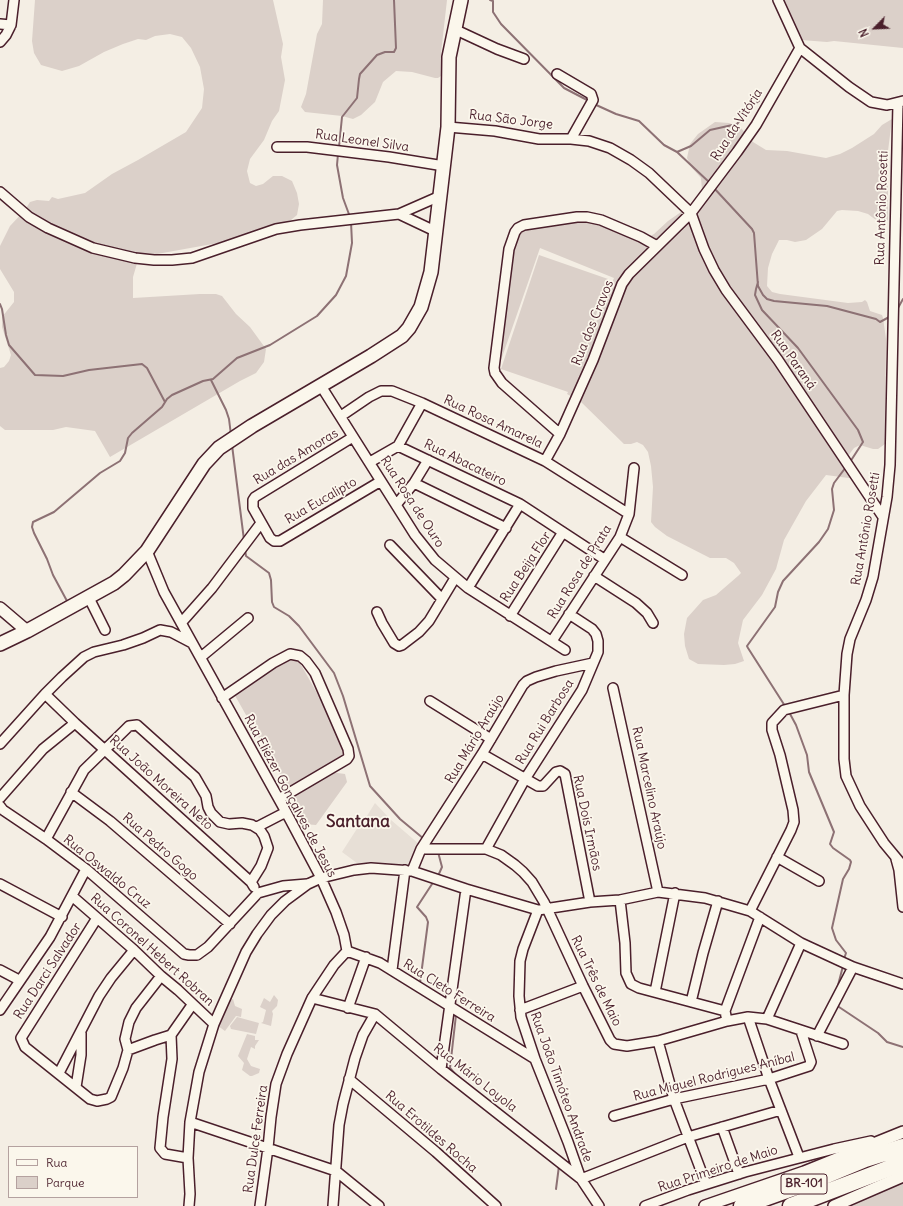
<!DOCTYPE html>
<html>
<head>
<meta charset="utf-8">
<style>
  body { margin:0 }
  #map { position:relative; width:903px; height:1206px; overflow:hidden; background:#f4eee4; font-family:Delius,sans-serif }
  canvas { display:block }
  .legend { position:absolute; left:8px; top:1146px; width:130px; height:52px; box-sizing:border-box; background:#fbf7ec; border:1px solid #b4a19f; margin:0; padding:5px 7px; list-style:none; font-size:12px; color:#4a1f2b }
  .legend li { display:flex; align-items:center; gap:8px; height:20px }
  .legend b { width:20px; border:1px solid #b4a19f }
  .north { position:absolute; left:855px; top:8px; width:40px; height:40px; -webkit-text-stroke:3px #fbf7ec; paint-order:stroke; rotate:246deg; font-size:11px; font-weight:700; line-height:16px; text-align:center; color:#4a1f2b }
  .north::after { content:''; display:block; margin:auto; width:14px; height:18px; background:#4a1f2b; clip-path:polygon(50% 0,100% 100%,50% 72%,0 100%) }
</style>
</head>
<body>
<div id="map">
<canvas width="903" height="1206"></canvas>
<ul class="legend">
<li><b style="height:5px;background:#fbf7ec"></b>Rua</li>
<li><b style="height:11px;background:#dbd0c9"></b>Parque</li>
</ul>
<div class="north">N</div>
</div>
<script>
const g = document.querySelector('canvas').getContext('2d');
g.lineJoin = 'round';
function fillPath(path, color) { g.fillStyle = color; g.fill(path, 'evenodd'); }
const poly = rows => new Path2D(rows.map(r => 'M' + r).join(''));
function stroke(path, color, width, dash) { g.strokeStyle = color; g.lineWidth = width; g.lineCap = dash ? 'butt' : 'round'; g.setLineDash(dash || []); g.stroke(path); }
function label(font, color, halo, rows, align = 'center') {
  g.font = font + ' Delius,sans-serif'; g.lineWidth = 3.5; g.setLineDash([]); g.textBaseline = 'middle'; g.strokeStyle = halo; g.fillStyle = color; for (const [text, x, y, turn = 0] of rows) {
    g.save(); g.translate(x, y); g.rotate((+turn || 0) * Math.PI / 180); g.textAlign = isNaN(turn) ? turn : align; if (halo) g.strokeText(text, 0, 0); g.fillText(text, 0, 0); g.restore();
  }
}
fillPath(poly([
  [375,803,391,820,419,844,407,865,385,863,361,866,342,852,360,824,362,824]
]), '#e7dfd6');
fillPath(poly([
  [35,0,273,0,283,44,281,57,285,80,279,111,272,121,264,140,250,159,247,171,250,183,256,186,263,184,273,176,282,176,292,181,297,193,299,204,297,215,291,220,218,243,157,254,140,253,133,277,133,298,200,294,216,294,222,296,236,314,250,327,266,349,264,362,256,373,240,381,110,457,95,431,66,427,53,430,5,430,0,426,0,368,4,367,9,361,11,355,2,327,2,317,14,302,14,292,0,269,0,246,10,226,25,210,30,202,37,200,49,201,52,197,58,199,85,193,112,174,138,160,186,132,202,108,204,89,200,67,191,48,182,37,170,34,155,36,146,40,138,39,123,44,104,52,79,66,62,71,41,65,34,53,32,41],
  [323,0,447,0,441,53,441,76,438,78,435,78,412,72,396,71,383,82,375,102,361,115,353,119,342,116,305,112,301,107,306,94,317,34,322,24],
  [781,0,903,0,903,48,834,41,827,42,801,40],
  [892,119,888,151,888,220,885,222,880,223,868,214,858,211,842,210,837,211,822,229,806,240,795,242,787,240,779,240,772,254,768,268,767,286,772,292,780,294,848,303,862,302,865,300,867,302,870,311,882,315,883,318,886,339,885,444,878,449,873,449,860,445,854,448,848,456,850,466,856,479,826,475,806,501,784,540,776,569,762,595,743,620,738,643,744,661,735,664,724,665,698,664,689,659,685,646,684,634,687,618,703,600,716,595,738,576,741,573,734,563,726,558,710,558,667,536,655,527,651,522,653,487,651,466,648,452,643,445,637,442,631,444,624,444,580,401,567,394,568,392,501,369,539,255,608,279,582,357,614,278,540,248,500,363,514,241,518,234,534,227,579,220,594,221,618,230,633,240,640,242,654,234,668,221,694,203,702,190,701,178,692,168,687,158,690,144,698,134,715,122,729,123,741,128,753,142,766,150,787,151,826,158,840,154,852,148,874,134,882,125],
  [296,656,352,755,289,791,233,692],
  [330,772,345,774,347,782,316,825,303,824,292,795],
  [274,995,278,1000,277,1006,272,1011,273,1014,271,1026,261,1023,263,1022,266,1010,260,1007,264,998,270,1002],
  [233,999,235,1006,242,1009,241,1017,236,1016,225,1031,218,1026,222,1020,230,1000],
  [237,1017,259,1023,256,1034,231,1029,230,1026],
  [247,1034,255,1036,255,1040,259,1040,255,1046,255,1049,251,1047,247,1059,251,1066,260,1069,259,1073,252,1076,250,1076,242,1070,244,1063,238,1056],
  [903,1183,903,1206,848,1206]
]), '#dbd0c9');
stroke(poly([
  [490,0,493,1,493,12,501,24,564,88,589,101],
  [594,104,616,114,639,121,664,145,677,152,710,183],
  [339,147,342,117,357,98,359,79,360,74,377,55,385,52,394,52,396,48,394,0],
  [677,152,691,146,710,130,737,124,753,105,759,101],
  [338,154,337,165,343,198,350,217],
  [713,187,752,229,754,233,758,286,763,295,767,299,774,301,827,306,876,319,880,322,891,316],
  [758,282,756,289,755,295,762,310,798,348,858,430,863,442,850,462],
  [0,304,2,309,6,335,9,345,35,375,63,376,89,370,142,364,147,368,165,402],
  [898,308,903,299],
  [211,380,226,410,229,419,231,435],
  [232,445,244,540],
  [245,550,246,556,269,573,271,580,272,602,274,607,289,616,299,626,334,673,343,696,370,786,400,819,424,839],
  [48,612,67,601,53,575,47,559,34,533,32,527,33,522,54,512,100,473,120,461,125,453,128,438,132,433,162,407,167,399,172,395,203,381,213,379,237,358,270,345,317,316,336,295,346,276,352,243,351,222],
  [785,706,748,648,747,646,775,607,778,592,783,581,819,542,828,529,834,510,832,489,834,483,846,467],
  [789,712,796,725,807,755,809,772,834,832,830,844,833,848,850,860,851,862,849,869,843,879,832,928,836,940,846,953,844,959],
  [438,852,442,867,438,876],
  [421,985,420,983,428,922,426,917,417,907,434,881],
  [837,989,843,966],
  [836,1005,878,1033,887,1042,903,1047],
  [454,1013,456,1015,450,1068,456,1075],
  [478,1093,486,1099],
  [556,1189,559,1166]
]), '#8d7174', 2);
const minor = poly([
  [778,0,800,48,849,87,871,102,887,105,903,101],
  [0,24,11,25],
  [454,29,497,49,524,59],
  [0,42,6,35,11,25,14,0],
  [557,74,591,94,593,100,571,139],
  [898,103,890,465,887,497,873,577,866,600,850,639,847,654,844,695,844,759,846,776,860,806,884,843,903,866],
  [448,127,495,131,539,139,571,139,589,141,610,148,631,160,649,173,691,213,704,249,714,270,726,290,778,360,883,517],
  [277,147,307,147,389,157,444,166],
  [0,192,29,217,48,228,93,248,135,258,154,260,172,260,192,258,276,229,300,225,399,214,440,196],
  [399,214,437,232],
  [321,386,415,535,435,560,468,588,565,650],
  [341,416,369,397,381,391,392,391,422,403,545,461,629,514],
  [560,434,502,383,495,373,494,368,509,249,515,232,518,228,524,225,577,217,587,217,601,220,641,237,657,246],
  [353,437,255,497,253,500,253,508,270,538,274,541,280,541,381,481],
  [398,446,520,504,604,559],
  [545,461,560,434,593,360,622,284,629,274,691,213,737,152,756,125,800,48],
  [370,462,398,446,422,403],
  [414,483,506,528],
  [396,505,414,483,428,460],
  [620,537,682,575],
  [390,545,442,599],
  [147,551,164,592,286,812,321,878,336,912,344,935,347,951],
  [594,576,636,603,647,613,653,623],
  [468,588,520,504],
  [88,596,105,630],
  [377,612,382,623,394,643,399,646,402,645,419,632,429,621,455,578],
  [510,616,563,532],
  [181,623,212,588,261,523],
  [552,641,620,537,629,514,634,468],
  [201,657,248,618],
  [613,688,658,892],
  [45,694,75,723,251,882,254,887],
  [222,698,273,663,290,654,300,656,306,661,315,673,348,749,349,756,347,759,279,799],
  [430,701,491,739],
  [0,744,45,694,62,677,84,657,94,652,123,645,143,638,160,630,171,632,192,643],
  [482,754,538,786,543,786,545,784,556,772,560,771,565,774,590,902],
  [71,792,110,821,230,924],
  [0,798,43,749,75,723],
  [0,806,3,810,46,839,86,869,184,954,189,955,197,955,208,947,258,893,283,886,307,884],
  [257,827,286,812],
  [46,839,84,770,125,730,129,726,137,725,195,777,206,796,208,807,211,813,220,822,229,824,242,823,252,825,260,830,264,836,268,848,261,866,251,882],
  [421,849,486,849,501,855,515,865,523,872,532,882,544,902,583,986,610,1040,614,1044,627,1046,658,1041,727,1021],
  [486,849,525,779,582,690,598,652,598,641,596,634,592,629,569,614],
  [777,857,819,881],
  [896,859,899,870,903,907],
  [412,871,421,849,482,754,523,685,527,681,536,677,556,671,593,663],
  [0,884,62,917],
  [72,896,134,950,161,976,178,990,214,1024],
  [620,900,625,943,626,973,631,984,639,988,725,1011,727,1021,748,1017,767,1019,843,1044],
  [538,910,523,949,520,961,519,996,521,1017,535,1059,568,1142,581,1179,599,1206],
  [750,911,791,830,794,822,793,810,780,755,772,730,772,723,784,710,844,695],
  [97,918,21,1038,25,1047,90,1099,97,1101,107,1099,111,1097,123,1068,128,1050,125,1039,129,1022,136,1008,161,976],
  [347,951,380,963,535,1059],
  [0,970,19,980],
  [392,970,405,870],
  [655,992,675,893],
  [312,998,375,1014,441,1069,581,1179],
  [691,1002,703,953,718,901],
  [348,1008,366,957],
  [0,1010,50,937,86,869],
  [520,1010,583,986],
  [725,1011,760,917],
  [748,1017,769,1079,799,1157],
  [767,1019,801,943],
  [171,1035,172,1059,163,1117,160,1148,165,1154,188,1158],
  [817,1036,853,967],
  [658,1041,674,1099,706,1184],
  [128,1050,155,1040,171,1035,192,1005],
  [441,1069,466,889],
  [59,1073,99,996,111,978,134,950],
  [349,1079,436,1152,496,1206],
  [76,1087,81,1055,81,1033],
  [614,1116,674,1099,769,1079,809,1066,811,1062,801,1031],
  [190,1122,336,1171,379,1206],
  [722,1127,739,1174],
  [581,1179,688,1137,781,1110],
  [189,1206,190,1194,188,1158,190,1122,199,1072,214,1024,246,952,257,934,271,915,285,901,308,884,321,878,354,870,371,868,412,871,466,889,538,910,590,902,620,900,658,892,705,898,750,911,801,943,853,967,903,984],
  [260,1206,268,1148,271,1117,276,1084,287,1054,312,998,334,965,347,951],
  [333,1206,339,1125,343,1104,355,1058,363,1035,375,1014],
  [645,1206,688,1190,745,1172,834,1149,871,1141]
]);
const tertiary = poly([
  [0,608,27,631],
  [705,1206,804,1172,903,1132],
  [834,1206,903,1176]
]);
const secondary = poly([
  [0,644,27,631,114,583,124,575,147,551,204,464,219,448,252,426,371,356,402,336,409,328,421,307,431,272,448,127,449,57,461,0]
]);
const motorway = poly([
  [742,1206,812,1181,865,1159,903,1147],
  [791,1206,903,1163]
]);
stroke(minor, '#4a1f2b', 12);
stroke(tertiary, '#4a1f2b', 14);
stroke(secondary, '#4a1f2b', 16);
stroke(motorway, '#4a1f2b', 19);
stroke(minor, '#fbf7ec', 9);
stroke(tertiary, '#fbf7ec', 11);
stroke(secondary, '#fbf7ec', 13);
stroke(motorway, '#fbf7ec', 16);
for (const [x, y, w] of [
  [804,1184,46]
]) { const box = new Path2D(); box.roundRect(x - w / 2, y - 10, w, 20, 3); g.fillStyle = '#fbf7ec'; g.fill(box); stroke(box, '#4a1f2b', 1); }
label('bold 12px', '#4a1f2b', null, [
  ["BR-101",804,1184]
]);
label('13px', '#4a1f2b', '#fbf7ec', [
  ["Rua São Jorge",511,120,7],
  ["Rua da Vitória",737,125,-57],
  ["Rua Leonel Silva",362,141,8],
  ["Rua Antônio Rosetti",882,208,-88],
  ["Rua dos Cravos",593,323,-68],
  ["Rua Paraná",793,360,55],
  ["Rua Rosa Amarela",493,422,25],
  ["Rua das Amoras",296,457,-31],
  ["Rua Abacateiro",465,463,26],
  ["Rua Eucalipto",321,501,-30],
  ["Rua Rosa de Ouro",412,502,57],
  ["Rua Antônio Rosetti",866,529,-80],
  ["Rua Beija Flor",526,567,-57],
  ["Rua Rosa de Prata",580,572,-58],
  ["Rua Rui Barbosa",545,722,-58],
  ["Rua Mário Araújo",475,739,-59],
  ["Rua João Moreira Neto",161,783,42],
  ["Rua Marcelino Araújo",649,788,78],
  ["Rua Eliézer Gonçalves de Jesus",290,796,62],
  ["Rua Dois Irmãos",587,823,78],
  ["Rua Pedro Gogo",160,847,41],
  ["Rua Oswaldo Cruz",107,872,39],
  ["Rua Coronel Hebert Robran",152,950,42],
  ["Rua Darci Salvador",48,971,-57],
  ["Rua Três de Maio",596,981,64],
  ["Rua Cleto Ferreira",449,991,32],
  ["Rua Miguel Rodrigues Aníbal",714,1077,-14],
  ["Rua Mário Loyola",475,1078,38],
  ["Rua João Timóteo Andrade",561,1087,70],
  ["Rua Erotildes Rocha",431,1132,41],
  ["Rua Dulce Ferreira",256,1139,-82],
  ["Rua Primeiro de Maio",718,1169,-18]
]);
label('bold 17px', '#4a1f2b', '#fbf7ec', [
  ["Santana",358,822]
]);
</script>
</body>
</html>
